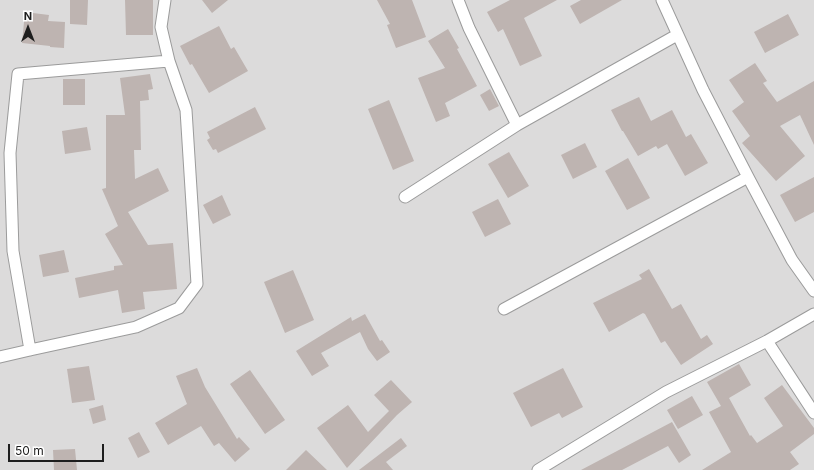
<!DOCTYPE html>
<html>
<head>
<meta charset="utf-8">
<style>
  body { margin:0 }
  #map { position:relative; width:814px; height:470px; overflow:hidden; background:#eee9e4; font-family:Inter,sans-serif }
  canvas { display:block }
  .north { position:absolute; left:8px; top:8px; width:40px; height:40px; -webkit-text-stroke:3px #fff; paint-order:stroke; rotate:0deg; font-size:11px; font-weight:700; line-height:16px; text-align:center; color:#1e1e1e }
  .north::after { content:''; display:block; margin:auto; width:14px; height:18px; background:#1e1e1e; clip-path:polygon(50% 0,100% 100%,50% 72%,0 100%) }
  .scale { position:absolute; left:8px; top:444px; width:96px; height:18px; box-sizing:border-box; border:2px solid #1e1e1e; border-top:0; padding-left:5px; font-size:12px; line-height:14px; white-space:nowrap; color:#1e1e1e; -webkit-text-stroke:3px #fff; paint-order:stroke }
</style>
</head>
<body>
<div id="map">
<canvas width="814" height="470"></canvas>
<div class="north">N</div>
<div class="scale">50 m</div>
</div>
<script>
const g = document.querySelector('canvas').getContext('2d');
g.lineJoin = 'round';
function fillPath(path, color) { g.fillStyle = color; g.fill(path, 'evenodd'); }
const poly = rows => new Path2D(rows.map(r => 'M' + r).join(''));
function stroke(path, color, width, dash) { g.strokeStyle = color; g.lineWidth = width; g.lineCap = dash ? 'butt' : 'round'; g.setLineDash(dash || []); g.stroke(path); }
fillPath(poly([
  [0,0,814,0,814,470,0,470]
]), '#dcdbdb');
fillPath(poly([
  [70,0,88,0,87,25,70,24],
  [125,0,153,0,153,35,126,35],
  [202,0,228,0,212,13],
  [377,0,412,0,426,37,396,48,387,25,390,24],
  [510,0,557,0,524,18,542,56,520,66,503,29,498,32,487,12],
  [581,0,622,0,580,24,570,6],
  [25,12,49,15,48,21,65,22,64,48,50,47,50,46,22,43],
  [788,14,799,35,765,53,754,32],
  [219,26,231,49,234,47,248,71,209,93,192,64,190,65,180,46],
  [448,29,459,48,457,49,477,86,445,103,450,116,436,122,418,78,445,68,428,41],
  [755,63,767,81,763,83,777,102,814,81,814,145,800,115,780,126,805,156,776,181,742,143,750,136,732,111,744,102,729,80],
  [150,74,153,89,148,90,149,100,140,101,141,150,134,150,135,179,158,168,169,191,128,212,148,245,173,243,177,289,143,292,145,309,122,313,118,290,79,298,75,278,114,270,114,266,123,265,105,234,118,226,102,189,106,188,106,115,125,115,120,78],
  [63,79,85,79,85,105,63,105],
  [490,89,499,106,489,111,480,95],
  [639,97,651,121,672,110,686,137,691,134,708,163,685,176,667,144,658,149,656,146,638,156,623,131,622,131,611,110],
  [389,100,414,161,393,170,368,109],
  [255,107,266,129,218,153,216,149,213,150,207,140,210,138,207,132],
  [87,127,91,150,65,154,62,131],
  [585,143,597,167,573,179,561,155],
  [509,152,529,186,508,198,488,164],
  [628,158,650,198,627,210,605,171],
  [814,177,814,212,795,222,780,195],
  [222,195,231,215,213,224,203,205],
  [498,199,511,224,485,237,472,212],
  [64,250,69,272,43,277,39,255],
  [649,269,672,309,681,304,701,339,707,335,713,344,681,365,665,341,661,343,645,314,643,313,609,332,593,303,642,279,639,275],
  [293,270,314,320,285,333,264,282],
  [365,314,380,341,382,340,390,352,377,361,368,349,360,332,321,353,329,366,312,376,296,351,351,317,352,321],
  [739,364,751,385,729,398,750,436,751,435,757,443,783,426,764,398,782,385,814,428,814,434,790,452,799,464,790,470,702,470,731,452,709,412,721,406,707,382],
  [89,366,95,400,72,403,67,369],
  [197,368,205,387,237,439,239,437,250,449,235,462,219,443,214,446,201,426,168,445,155,423,187,404,176,376],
  [563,368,583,407,562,418,559,413,531,427,513,393],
  [250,370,285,420,265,434,230,384],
  [391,380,412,402,397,415,347,468,317,428,348,405,368,432,389,411,374,395],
  [692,396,703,415,678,429,667,410],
  [103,405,106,420,93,424,89,409],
  [672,422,691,455,679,463,668,446,622,470,581,470],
  [139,432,150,452,138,458,128,438],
  [401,438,407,446,386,462,393,470,359,470],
  [75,449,77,470,54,470,53,450],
  [306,450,327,470,286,470]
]), '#beb4b1');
const minor = poly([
  [165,0,161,27,169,61],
  [458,0,469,28,517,125,677,35],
  [662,0,703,90,748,177,792,260,814,291],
  [405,197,517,125],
  [504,309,748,177],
  [767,341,814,413],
  [0,357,30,350,136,327,179,308,197,284,186,110,169,61,18,74,10,153,13,251,30,350],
  [538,470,666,392,767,341,814,314]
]);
stroke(minor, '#9b9b9b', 13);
stroke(minor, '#fff', 11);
</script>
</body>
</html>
